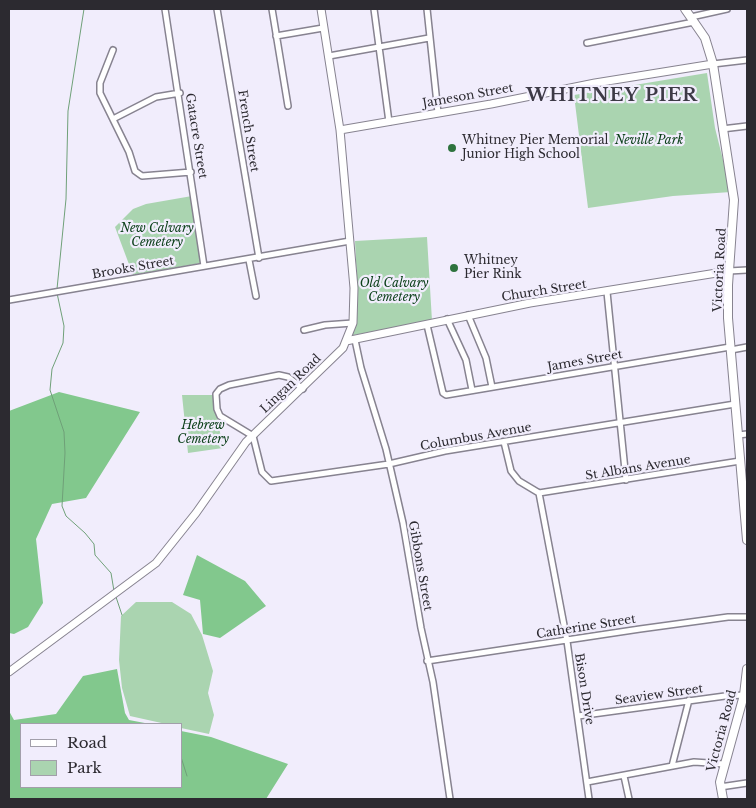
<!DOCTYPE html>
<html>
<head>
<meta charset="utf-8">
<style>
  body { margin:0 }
  #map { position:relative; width:756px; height:808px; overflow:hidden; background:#f1edfc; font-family:"Libre Baskerville",serif }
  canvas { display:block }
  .frame { position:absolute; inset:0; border:10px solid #2c2a30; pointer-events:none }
  .legend { position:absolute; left:20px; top:723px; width:162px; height:65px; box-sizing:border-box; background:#f1edfc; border:1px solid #a29faa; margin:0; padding:6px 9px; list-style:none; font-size:15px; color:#2c2a30 }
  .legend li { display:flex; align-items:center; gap:10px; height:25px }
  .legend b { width:25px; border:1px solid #a29faa }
</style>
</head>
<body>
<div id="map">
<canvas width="756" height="808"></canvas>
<div class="frame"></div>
<ul class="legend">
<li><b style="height:6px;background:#fff"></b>Road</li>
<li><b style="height:14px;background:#aad4b0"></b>Park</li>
</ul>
</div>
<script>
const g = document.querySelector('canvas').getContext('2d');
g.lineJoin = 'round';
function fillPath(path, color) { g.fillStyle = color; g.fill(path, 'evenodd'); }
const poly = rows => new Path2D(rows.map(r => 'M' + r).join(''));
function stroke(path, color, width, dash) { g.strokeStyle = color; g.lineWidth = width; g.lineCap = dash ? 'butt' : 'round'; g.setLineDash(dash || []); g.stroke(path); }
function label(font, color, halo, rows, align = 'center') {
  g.font = font + ' "Libre Baskerville",serif'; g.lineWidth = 4.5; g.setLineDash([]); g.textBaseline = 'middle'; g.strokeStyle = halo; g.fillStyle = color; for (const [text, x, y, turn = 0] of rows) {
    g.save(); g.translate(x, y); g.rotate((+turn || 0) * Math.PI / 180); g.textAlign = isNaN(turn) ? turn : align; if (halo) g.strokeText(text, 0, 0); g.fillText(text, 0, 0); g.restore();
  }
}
fillPath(poly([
  [707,73,715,128,731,192,673,196,588,208,574,95],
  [192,196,201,263,133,275,115,227,133,209,146,204],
  [427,237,432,321,348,336,355,322,358,301,355,241],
  [182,395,213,395,223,448,188,453],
  [136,602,172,602,191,614,202,635,213,671,208,693,214,715,209,734,181,728,181,724,166,724,130,716,122,688,119,660,121,616]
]), '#aad4b0');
fillPath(poly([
  [59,392,140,412,86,498,52,504,36,539,43,603,28,627,14,634,9,633,9,411],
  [197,555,245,581,266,606,220,638,203,634,200,600,183,595],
  [117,669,125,713,129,720,150,724,21,724,21,787,181,787,181,731,211,737,288,764,266,799,9,799,9,711,14,720,56,714,83,676]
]), '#82c88d');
stroke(poly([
  [57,289,66,199,68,111,84,9],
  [57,293,64,326,63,343,52,369,50,390,64,432,65,453,62,506,66,516,85,533,94,544,95,555,111,573,114,591],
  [116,597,122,615],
  [181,757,187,776]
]), '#6fa078', 1);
const street = poly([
  [165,9,204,266],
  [217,9,259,258],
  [272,9,288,106],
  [374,9,389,122],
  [427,9,438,113],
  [691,17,727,9],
  [276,36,323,28],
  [587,43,694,22],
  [113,50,100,83,100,93,129,152,135,171,142,176,191,172],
  [329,56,429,38],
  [713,64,747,60],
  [113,119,156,97,180,93],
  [722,129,747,126],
  [249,260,256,296],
  [729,271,747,270],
  [607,292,626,480],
  [9,300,350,241],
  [468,315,486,358,492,387],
  [447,319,466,360,472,390],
  [427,325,443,393,446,395,730,347],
  [304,330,325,325,353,323],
  [355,340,361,368,386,449,403,523,421,628,433,682,450,799],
  [731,350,747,347],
  [303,389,288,377,279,375,229,385,220,389,216,394,217,409,220,416,253,436,262,472,271,481,389,464,445,451,735,404],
  [738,435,747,434],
  [504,442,511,471,519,481,539,493],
  [539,493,567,641,589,799],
  [539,493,740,461],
  [427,661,640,629,728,617,747,617],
  [578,716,725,696,744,695],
  [672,766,689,700],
  [624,776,629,799],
  [587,782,694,762,724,764],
  [720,787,747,783]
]);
const secondary = poly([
  [340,130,491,104,595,83,713,64],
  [346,341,530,303,729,271],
  [9,672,156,563,196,513,246,442,343,348,353,323,354,288,340,130,321,9]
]);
const primary = poly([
  [685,9,705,38,713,64,734,200,728,285,728,318,747,540],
  [723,799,720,782,744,695,747,669]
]);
stroke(street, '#878390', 8);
stroke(secondary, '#878390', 9);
stroke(primary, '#878390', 10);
stroke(street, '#fff', 5);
stroke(secondary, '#fff', 7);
stroke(primary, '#fff', 8);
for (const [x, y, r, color] of [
  [452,148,5,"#2e733e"],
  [454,268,5,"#2e733e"]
]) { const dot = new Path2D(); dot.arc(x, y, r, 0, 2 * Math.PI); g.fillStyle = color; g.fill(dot); stroke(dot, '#f1edfc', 2); }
label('12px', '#2c2a30', '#f1edfc', [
  ["Jameson Street",468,96,-10],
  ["French Street",248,131,81],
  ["Gatacre Street",196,136,81],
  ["Brooks Street",133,268,-10],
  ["Victoria Road",720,270,-87],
  ["Church Street",544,291,-9],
  ["James Street",585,361,-10],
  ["Lingan Road",291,384,-44],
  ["Columbus Avenue",476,437,-10],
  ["St Albans Avenue",638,468,-9],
  ["Gibbons Street",420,566,80],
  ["Catherine Street",586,627,-9],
  ["Bison Drive",584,689,81],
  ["Seaview Street",659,695,-8],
  ["Victoria Road",722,731,-75]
]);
label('12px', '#2c2a30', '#f1edfc', [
  ["Whitney Pier Memorial",462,141],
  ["Junior High School",462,155],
  ["Whitney",464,261],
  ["Pier Rink",464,275]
], 'left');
label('italic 12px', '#0c401a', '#f1edfc', [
  ["Neville Park",649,141],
  ["New Calvary",157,229],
  ["Cemetery",157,243],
  ["Old Calvary",394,284],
  ["Cemetery",394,298],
  ["Hebrew",203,426],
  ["Cemetery",203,440]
]);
g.letterSpacing = '1px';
label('bold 18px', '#3d3a46', '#f1edfc', [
  ["WHITNEY PIER",612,96]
]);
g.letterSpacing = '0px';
</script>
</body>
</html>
